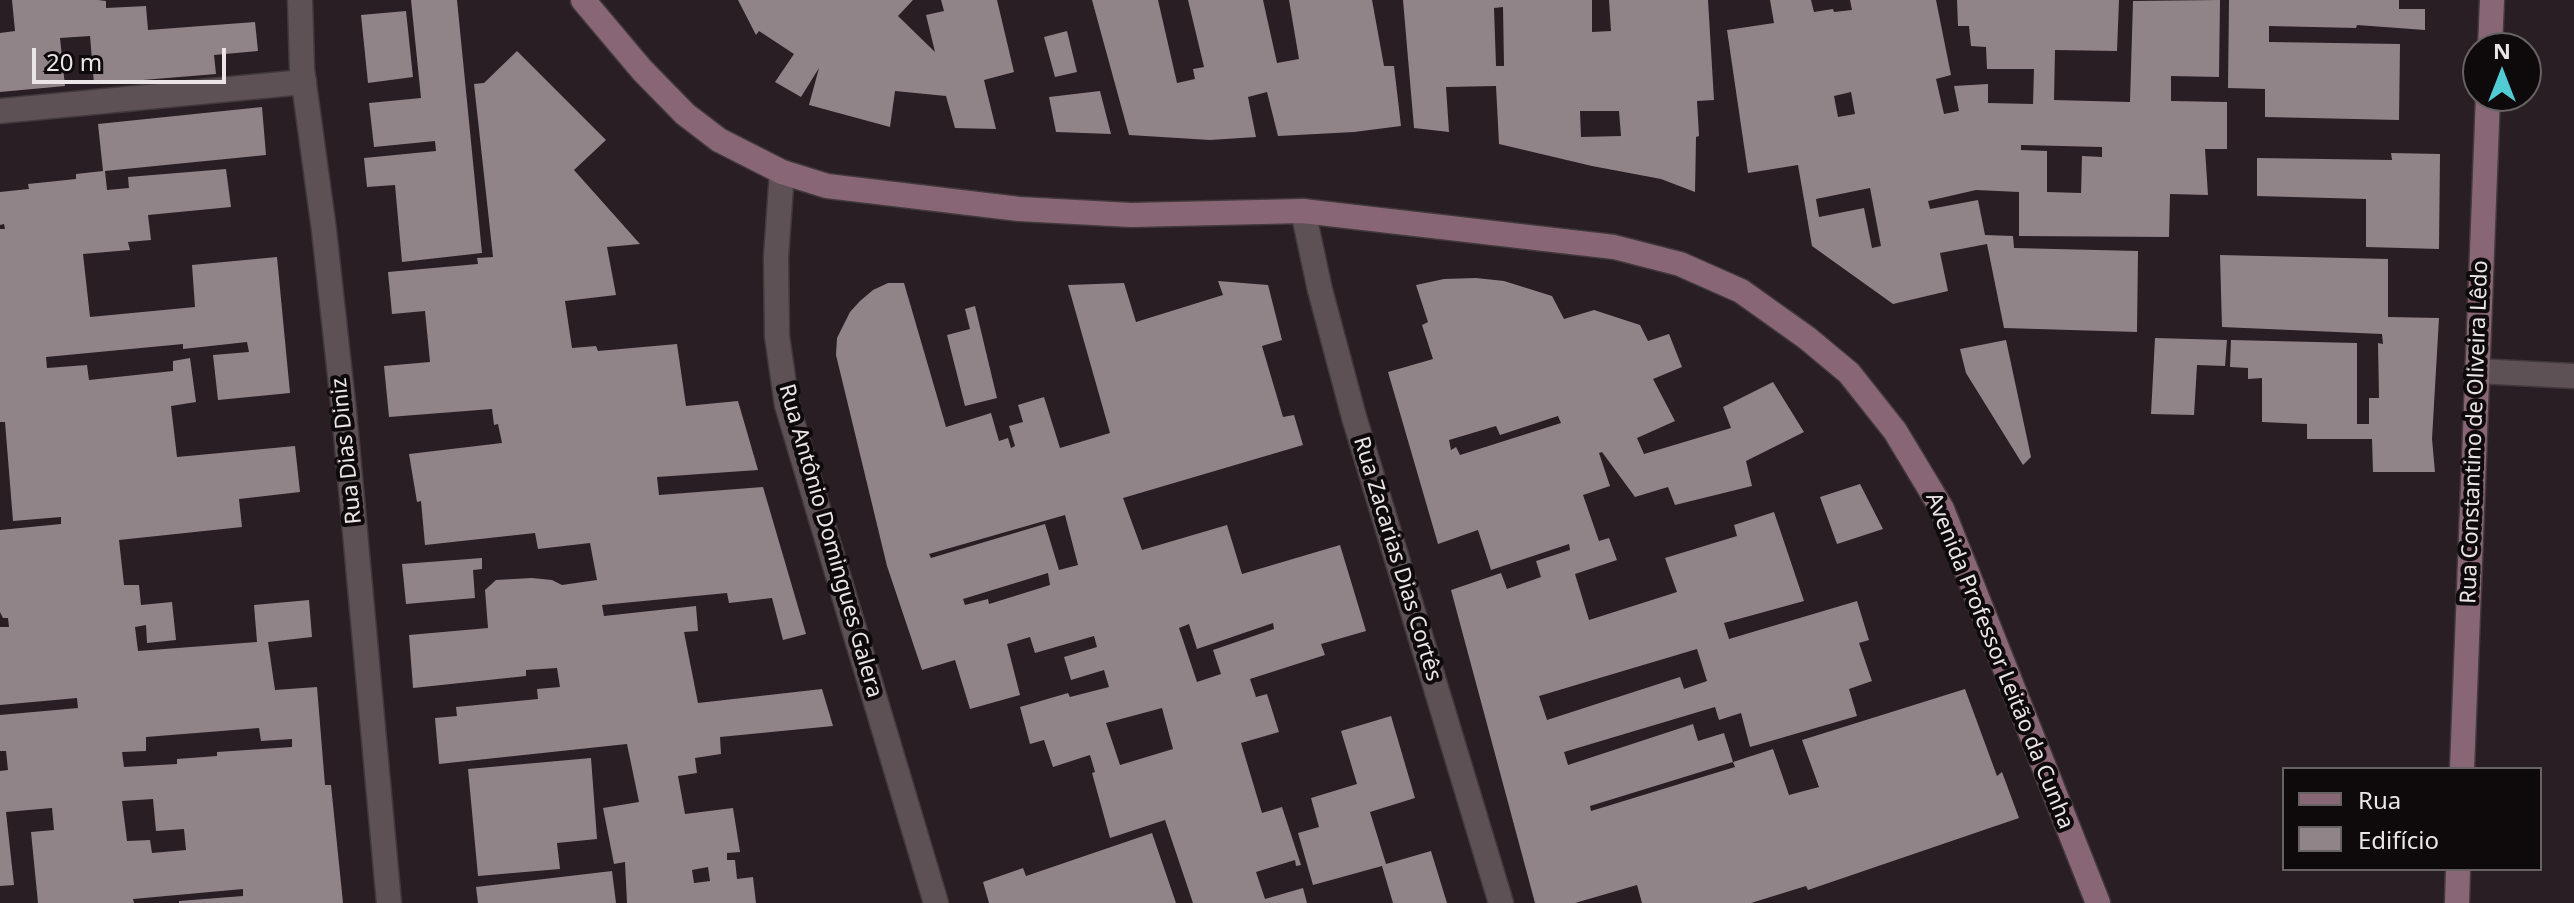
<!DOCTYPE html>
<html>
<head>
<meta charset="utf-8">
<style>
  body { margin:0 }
  #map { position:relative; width:2574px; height:903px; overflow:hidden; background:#291e23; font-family:"Noto Sans",sans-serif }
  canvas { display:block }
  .legend { position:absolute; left:2282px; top:767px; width:260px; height:104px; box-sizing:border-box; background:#0e0a0c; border:2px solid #676264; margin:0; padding:10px 14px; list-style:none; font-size:24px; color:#ece5e7 }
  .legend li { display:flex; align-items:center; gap:16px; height:40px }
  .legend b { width:40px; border:2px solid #676264 }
  .north { position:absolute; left:2462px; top:32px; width:80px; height:80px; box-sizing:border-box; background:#0e0a0c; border:2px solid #676264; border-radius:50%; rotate:0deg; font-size:22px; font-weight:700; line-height:32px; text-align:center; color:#ece5e7 }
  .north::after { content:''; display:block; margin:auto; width:28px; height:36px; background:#51ccd4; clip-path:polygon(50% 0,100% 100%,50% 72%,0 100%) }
  .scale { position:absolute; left:32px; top:48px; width:194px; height:36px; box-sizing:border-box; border:4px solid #ece5e7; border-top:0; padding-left:10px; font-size:24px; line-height:28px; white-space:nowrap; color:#ece5e7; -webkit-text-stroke:6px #0e0a0c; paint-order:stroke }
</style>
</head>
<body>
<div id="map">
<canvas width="2574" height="903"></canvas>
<ul class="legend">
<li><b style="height:10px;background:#896675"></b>Rua</li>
<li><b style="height:22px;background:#918489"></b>Edifício</li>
</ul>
<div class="north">N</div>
<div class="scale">20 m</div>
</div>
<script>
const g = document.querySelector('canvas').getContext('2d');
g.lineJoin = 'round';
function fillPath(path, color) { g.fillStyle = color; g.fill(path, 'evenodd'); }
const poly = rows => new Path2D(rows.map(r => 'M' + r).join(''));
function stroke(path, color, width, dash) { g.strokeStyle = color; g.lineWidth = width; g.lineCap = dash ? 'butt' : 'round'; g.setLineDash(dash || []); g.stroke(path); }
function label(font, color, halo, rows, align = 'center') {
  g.font = font + ' "Noto Sans",sans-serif'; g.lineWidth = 8; g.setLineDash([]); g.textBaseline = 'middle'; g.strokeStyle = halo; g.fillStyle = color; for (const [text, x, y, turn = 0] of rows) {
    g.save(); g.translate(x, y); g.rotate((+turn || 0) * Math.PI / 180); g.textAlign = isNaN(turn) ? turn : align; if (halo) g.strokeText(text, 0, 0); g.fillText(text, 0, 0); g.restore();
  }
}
fillPath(poly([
  [12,0,98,0,106,1,106,8,146,6,148,30,255,22,258,51,214,55,216,74,94,84,90,36,60,38,65,86,0,92,0,33,15,31],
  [411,0,457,0,482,253,402,262,395,185,367,187,364,158,436,151,435,141,374,147,369,103,421,98],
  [738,0,913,0,898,16,935,52,926,15,944,11,941,0,997,0,1014,72,984,80,996,129,955,128,946,96,895,91,890,127,809,105,819,68,801,97,775,82,794,54,759,31,756,35],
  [1092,0,1158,0,1177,83,1195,79,1193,69,1204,67,1188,0,1263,0,1277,63,1299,59,1289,0,1372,0,1384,66,1394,66,1401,126,1354,132,1278,136,1267,92,1248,97,1256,137,1210,140,1129,135],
  [1403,0,1592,0,1592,32,1611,31,1609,0,1708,0,1714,100,1697,101,1699,136,1696,137,1695,192,1661,179,1592,166,1499,144,1496,86,1446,87,1449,132,1414,128],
  [1503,7,1504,66,1496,66,1494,8],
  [1580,111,1619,111,1621,136,1581,137],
  [1770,0,1811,0,1814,12,1833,9,1834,12,1852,10,1850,0,1936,0,1951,75,1936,79,1944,114,1959,111,1954,86,1988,84,1988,103,2033,104,2034,69,1987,69,1986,47,1971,46,1969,26,1958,26,1957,0,2119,0,2117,51,2055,50,2054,100,2130,102,2133,1,2220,0,2219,77,2171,76,2171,101,2227,102,2227,149,2205,149,2208,195,2170,194,2169,237,2019,236,2019,192,1976,190,1928,201,1930,209,1978,200,1985,235,2013,236,2014,248,2138,251,2137,332,2004,328,1987,244,1940,253,1948,291,1893,304,1812,246,1798,165,1748,173,1727,30,1774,23],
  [1851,92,1855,114,1838,117,1834,96],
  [2021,145,2102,147,2102,157,2082,156,2081,193,2047,192,2047,151,2021,150],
  [1870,188,1881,246,1872,248,1864,208,1819,217,1816,199],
  [2229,0,2399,0,2399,9,2425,9,2425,30,2357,25,2356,28,2269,26,2269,42,2400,44,2399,120,2265,117,2265,89,2228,88],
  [406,11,413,77,368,83,361,15],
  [1067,31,1077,72,1055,77,1044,37],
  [517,51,606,140,574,170,640,244,607,247,616,295,565,301,572,348,596,346,598,351,677,344,686,406,738,401,758,470,657,477,659,495,763,487,806,634,783,640,772,598,729,603,727,593,602,605,604,616,696,606,698,631,684,632,698,703,822,689,833,726,720,737,721,754,695,758,697,773,678,776,685,814,733,808,740,852,727,853,727,860,735,860,737,879,753,877,756,903,627,903,625,862,614,864,603,808,639,802,627,744,439,764,435,718,457,716,456,707,538,699,537,689,560,687,557,668,526,670,526,676,413,688,409,635,488,628,485,590,496,580,532,578,552,580,562,585,597,580,590,543,538,549,535,533,425,545,421,501,417,502,409,454,502,443,498,424,494,425,492,409,389,417,384,366,430,362,425,311,392,314,388,272,478,264,477,258,493,257,474,84,484,83],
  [708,867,710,881,694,883,692,870],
  [1100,91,1111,134,1056,132,1049,97],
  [262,107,266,155,105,171,107,190,129,188,128,177,226,169,231,207,148,215,151,240,128,242,130,250,83,254,90,317,195,307,192,265,277,257,290,393,218,400,213,355,249,352,247,342,183,349,183,344,46,357,47,368,87,365,89,380,173,371,173,361,190,358,196,402,171,406,177,457,295,446,300,492,239,499,242,527,119,540,124,585,139,585,141,605,172,602,176,640,147,643,146,625,135,627,138,651,257,642,254,605,309,600,312,637,268,642,275,690,317,687,325,785,331,785,343,903,179,903,179,901,243,896,243,889,133,899,134,903,38,903,31,832,54,830,52,808,6,812,14,885,0,886,0,771,8,770,6,751,0,751,0,715,78,708,77,698,0,705,0,627,9,627,8,618,3,618,0,612,0,530,61,524,61,517,13,521,5,422,0,422,0,229,5,229,4,224,0,225,0,192,29,189,28,184,76,179,76,174,103,171,98,124],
  [259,728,261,741,292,739,292,747,217,752,217,756,177,759,177,764,124,767,122,752,146,751,146,737],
  [153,799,156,831,184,829,186,850,152,853,150,840,127,841,122,801],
  [2391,153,2440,154,2439,249,2366,247,2366,199,2257,196,2257,158,2392,160],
  [2220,255,2388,259,2388,317,2439,318,2432,439,2435,472,2373,472,2372,439,2307,439,2307,424,2262,422,2262,378,2248,379,2248,368,2230,367,2231,340,2357,343,2357,424,2369,424,2369,398,2379,398,2378,343,2383,344,2382,334,2222,327],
  [1476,278,1504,281,1552,296,1564,319,1594,310,1640,325,1648,341,1669,334,1682,367,1653,379,1675,421,1637,438,1644,454,1731,428,1723,407,1773,382,1804,432,1746,461,1752,486,1675,505,1668,487,1635,497,1602,452,1599,453,1610,486,1583,495,1599,541,1609,538,1617,560,1575,574,1589,620,1677,592,1665,558,1737,536,1734,525,1774,512,1804,601,1724,623,1729,639,1857,601,1869,640,1859,643,1872,681,1849,689,1857,716,1750,747,1741,713,1719,720,1715,707,1564,752,1568,765,1693,724,1698,741,1724,733,1733,762,1773,749,1789,795,1819,787,1802,740,1965,689,1997,776,2002,772,2019,818,1808,890,1806,886,1751,903,1642,903,1637,885,1575,903,1535,903,1451,590,1501,573,1507,589,1541,577,1536,561,1570,550,1569,544,1491,570,1478,530,1438,544,1388,372,1433,359,1422,325,1428,322,1416,285,1444,279],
  [1558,416,1561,423,1460,455,1456,447,1451,450,1449,440,1496,426,1500,435],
  [1697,649,1707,681,1684,689,1680,677,1547,720,1539,696],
  [1733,762,1735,767,1591,811,1590,806],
  [1218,281,1268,285,1282,340,1262,346,1283,417,1294,415,1303,445,1123,498,1142,550,1227,525,1242,574,1340,545,1366,631,1321,644,1325,655,1250,679,1256,697,1267,694,1279,732,1241,743,1262,813,1282,807,1301,865,1296,866,1295,860,1256,872,1265,899,1303,888,1307,903,1193,903,1165,820,1110,838,1092,773,1095,772,1090,755,1053,767,1044,740,1030,744,1020,707,1068,693,1070,697,1109,687,1104,670,1071,680,1064,657,1097,647,1094,636,1035,653,1030,637,1007,644,1020,695,970,709,955,660,922,670,887,566,836,355,837,338,850,312,860,301,873,290,888,283,904,283,946,427,991,413,999,441,1008,438,1011,448,1015,446,1009,426,1023,422,1018,405,1044,397,1060,448,1110,433,1068,285,1124,283,1136,322,1223,295],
  [1065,515,1078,565,1059,570,1045,524,931,558,929,554],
  [1048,573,1050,585,989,604,988,599,965,605,963,599],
  [1273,623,1274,629,1213,650,1221,674,1197,682,1179,628,1189,624,1197,649],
  [1162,708,1173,749,1120,765,1106,723],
  [975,306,997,398,965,406,947,335,970,329,965,309],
  [2155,338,2227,340,2225,366,2197,365,2194,415,2151,414],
  [2006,340,2031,457,2023,465,1966,373,1960,349],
  [1860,484,1883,529,1837,544,1820,497],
  [482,558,482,569,473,570,475,598,406,604,402,564],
  [1391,716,1415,798,1370,812,1386,864,1431,851,1447,903,1393,903,1382,866,1313,885,1298,833,1319,827,1311,798,1357,784,1341,731],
  [591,758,597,839,557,843,560,869,478,876,468,769],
  [1152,833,1176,903,989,903,983,882,1023,868,1026,876],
  [612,871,616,903,478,903,476,887]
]), '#918489');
const lane = poly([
  [0,111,304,82]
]);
const street = poly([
  [300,0,302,69,324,230,344,412,389,903],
  [782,172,776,257,777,336,787,405,936,903],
  [1303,211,1320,290,1354,417,1501,903],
  [2476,371,2574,376]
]);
const secondary = poly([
  [583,0,642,70,685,114,719,140,782,172,827,186,1019,209,1131,215,1303,211,1614,247,1680,264,1741,291,1807,338,1849,373,1895,431,1942,509,2098,903],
  [2490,48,2492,0],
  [2462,769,2488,96],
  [2457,903,2458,869]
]);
stroke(lane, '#41393c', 27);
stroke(street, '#41393c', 27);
stroke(secondary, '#41393c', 27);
stroke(lane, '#5e5156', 24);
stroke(street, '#5e5156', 24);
stroke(secondary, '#896675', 24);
label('22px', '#ece5e7', '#0e0a0c', [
  ["Rua Constantino de Oliveira Lêdo",2475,432,-88],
  ["Rua Dias Diniz",347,451,-96],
  ["Rua Antônio Domingues Galera",830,541,74],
  ["Rua Zacarias Dias Cortês",1397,559,73],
  ["Avenida Professor Leitão da Cunha",1999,661,68]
]);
</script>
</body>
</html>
